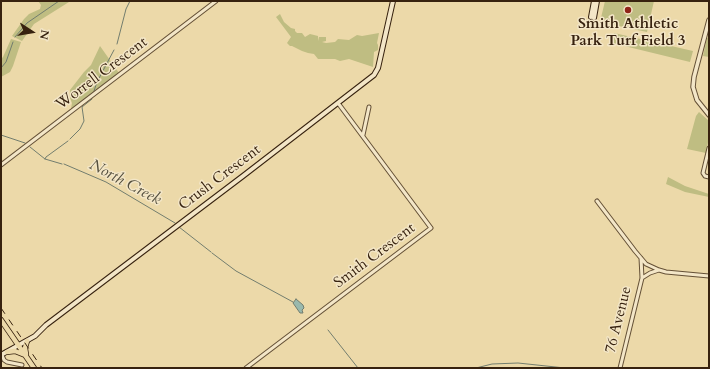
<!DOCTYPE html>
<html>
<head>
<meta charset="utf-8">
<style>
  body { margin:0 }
  #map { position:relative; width:710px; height:369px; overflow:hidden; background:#ecd9a9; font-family:Cardo,serif }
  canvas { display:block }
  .frame { position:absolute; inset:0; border:2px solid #37220f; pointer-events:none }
  .north { position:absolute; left:12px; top:12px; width:40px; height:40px; -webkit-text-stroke:3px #f3e6c7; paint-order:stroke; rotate:102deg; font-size:11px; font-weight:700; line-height:16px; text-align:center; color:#37220f }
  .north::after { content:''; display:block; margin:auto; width:14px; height:18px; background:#37220f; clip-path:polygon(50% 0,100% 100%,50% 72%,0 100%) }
</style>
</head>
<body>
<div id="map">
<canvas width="710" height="369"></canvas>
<div class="frame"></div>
<div class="north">N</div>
</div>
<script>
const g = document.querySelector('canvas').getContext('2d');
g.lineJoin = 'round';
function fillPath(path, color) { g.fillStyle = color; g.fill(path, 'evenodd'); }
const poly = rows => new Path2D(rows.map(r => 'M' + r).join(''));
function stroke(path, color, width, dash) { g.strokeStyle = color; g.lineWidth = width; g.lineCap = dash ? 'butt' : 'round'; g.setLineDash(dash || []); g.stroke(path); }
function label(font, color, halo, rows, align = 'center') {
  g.font = font + ' Cardo,serif'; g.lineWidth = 3; g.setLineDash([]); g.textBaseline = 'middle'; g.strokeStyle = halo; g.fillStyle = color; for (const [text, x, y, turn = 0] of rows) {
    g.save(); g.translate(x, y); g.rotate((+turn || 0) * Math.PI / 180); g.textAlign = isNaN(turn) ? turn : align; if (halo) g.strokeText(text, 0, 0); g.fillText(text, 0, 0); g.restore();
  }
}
fillPath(poly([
  [38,1,69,2,34,24,22,41,12,36,24,19,29,14,40,9,41,5],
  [605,1,654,1,647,32,600,22],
  [280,14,284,22,291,28,295,29,295,31,297,33,302,33,305,37,310,34,318,36,318,41,319,37,326,37,326,41,322,42,326,43,335,42,338,39,349,40,357,35,362,36,379,33,377,43,378,45,378,50,374,52,373,67,349,59,340,61,335,59,318,59,314,54,308,53,302,51,292,46,290,46,287,43,291,37,276,17],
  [614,33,693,51,690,62,612,43],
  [707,38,709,38,709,57,703,56],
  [11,39,21,42,13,66,10,72,1,77,1,59,3,57],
  [100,46,119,73,71,109,72,103,70,98,70,90,84,72,91,65],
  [699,112,709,121,709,137,706,153,687,149,696,116],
  [668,177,685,186,709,194,709,197,685,192,666,184]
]), '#bfbd82');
const water = poly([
  [296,299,303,305,304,308,302,310,303,313,300,313,293,303,296,299]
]);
fillPath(water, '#99b9ad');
stroke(water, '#727d6e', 1);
stroke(poly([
  [15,37,27,23,59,1],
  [117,44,126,9,130,1],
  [1,68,6,62,13,42],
  [94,91,97,82,114,50],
  [1,135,25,143],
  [70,139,80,129,84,121,82,107,92,99],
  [30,147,45,159,62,164],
  [45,159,46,157,68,141],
  [64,164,106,182,175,223],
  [179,227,211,252],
  [212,253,236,271,293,302],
  [328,330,358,368],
  [476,368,492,364,518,363,565,368]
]), '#727d6e', 1);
const minor = poly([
  [363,135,369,107],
  [709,148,703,173,705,176,709,177],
  [1,165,216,1],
  [597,201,635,251,646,264,659,270,666,272,709,276],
  [642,278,650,273,659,270],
  [2,355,4,360,7,362,22,365],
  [246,368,431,228,338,103],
  [620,368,642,278,641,258]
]);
const tertiary = poly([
  [709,20,694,77,693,87,697,100,709,115]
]);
const secondary = poly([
  [591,17,594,1],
  [594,18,597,1],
  [1,355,35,336,46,325,243,176,374,75,378,68,393,1]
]);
const trunk = poly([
  [1,320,34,368],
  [7,352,15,351,25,355],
  [26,354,25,348,27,341]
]);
stroke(minor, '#645036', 5);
stroke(tertiary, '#645036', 5.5);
stroke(secondary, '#37220f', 6);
stroke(trunk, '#37220f', 6);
stroke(minor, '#f3e6c7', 3);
stroke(tertiary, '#f3e6c7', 3.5);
stroke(secondary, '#f3e6c7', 4);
stroke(trunk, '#ecd9a9', 4.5);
stroke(poly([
  [1,308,42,368]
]), '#37220f', 1, [7, 7]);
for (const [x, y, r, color] of [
  [628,10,4,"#8f2418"]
]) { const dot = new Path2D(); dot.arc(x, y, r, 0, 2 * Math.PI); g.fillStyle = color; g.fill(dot); stroke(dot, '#f3e6c7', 1.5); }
label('bold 15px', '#37220f', '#f3e6c7', [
  ["Smith Athletic",628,25],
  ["Park Turf Field 3",628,42]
]);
label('15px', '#37220f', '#f3e6c7', [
  ["Worrell Crescent",102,74,-37],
  ["Crush Crescent",220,178,-37],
  ["Smith Crescent",375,256,-37],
  ["76 Avenue",619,320,-76]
]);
label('italic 16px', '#544f3e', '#f3e6c7', [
  ["North Creek",125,183,28]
]);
</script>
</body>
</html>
